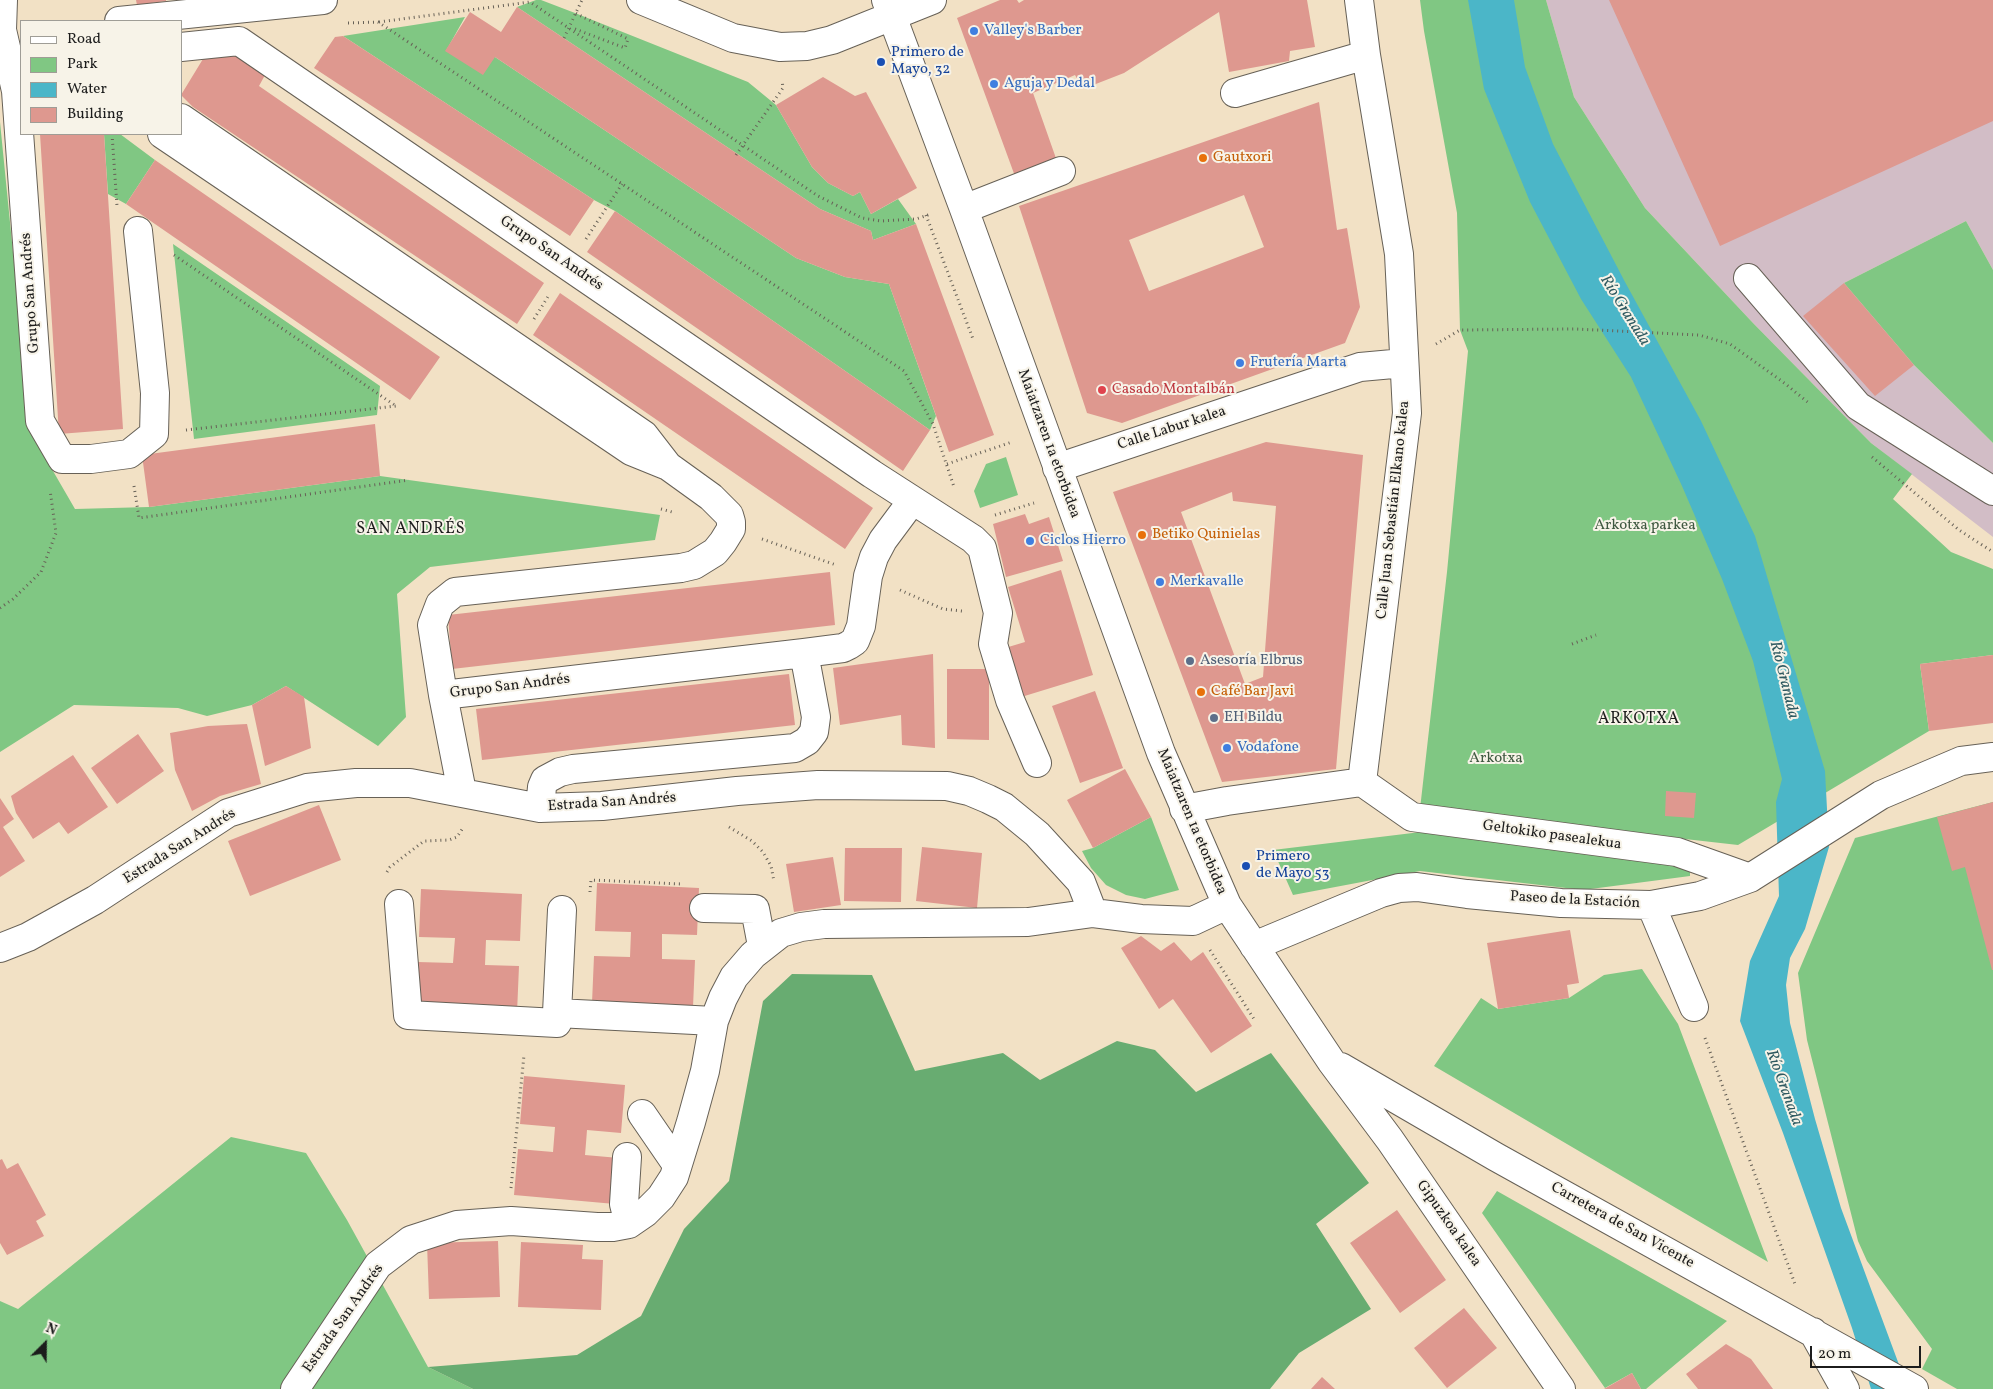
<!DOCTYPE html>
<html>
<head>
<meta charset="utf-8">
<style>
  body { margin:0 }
  #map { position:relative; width:1993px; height:1389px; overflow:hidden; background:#f2e1c5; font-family:Vollkorn,serif }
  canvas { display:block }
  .legend { position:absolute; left:20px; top:20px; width:162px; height:115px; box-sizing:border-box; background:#f7f3e8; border:1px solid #9f9d96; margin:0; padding:6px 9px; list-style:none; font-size:15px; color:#1c1c1c }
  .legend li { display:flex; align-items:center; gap:10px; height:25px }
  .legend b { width:25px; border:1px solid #9f9d96 }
  .north { position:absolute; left:20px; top:1319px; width:50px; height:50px; -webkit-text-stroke:4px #f7f3e8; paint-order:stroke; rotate:23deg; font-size:14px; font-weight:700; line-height:20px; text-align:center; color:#1c1c1c }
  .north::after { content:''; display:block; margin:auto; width:18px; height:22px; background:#1c1c1c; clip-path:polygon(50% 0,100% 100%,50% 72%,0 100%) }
  .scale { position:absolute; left:1810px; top:1346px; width:111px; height:22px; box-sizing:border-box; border:2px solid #1c1c1c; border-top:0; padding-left:6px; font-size:15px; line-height:18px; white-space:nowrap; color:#1c1c1c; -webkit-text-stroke:4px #f7f3e8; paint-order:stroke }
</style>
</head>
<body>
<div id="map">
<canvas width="1993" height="1389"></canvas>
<ul class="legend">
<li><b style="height:6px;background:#fff"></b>Road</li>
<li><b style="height:14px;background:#80c783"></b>Park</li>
<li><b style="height:14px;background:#4bb6c8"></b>Water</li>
<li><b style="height:14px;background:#de988f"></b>Building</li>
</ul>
<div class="north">N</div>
<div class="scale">20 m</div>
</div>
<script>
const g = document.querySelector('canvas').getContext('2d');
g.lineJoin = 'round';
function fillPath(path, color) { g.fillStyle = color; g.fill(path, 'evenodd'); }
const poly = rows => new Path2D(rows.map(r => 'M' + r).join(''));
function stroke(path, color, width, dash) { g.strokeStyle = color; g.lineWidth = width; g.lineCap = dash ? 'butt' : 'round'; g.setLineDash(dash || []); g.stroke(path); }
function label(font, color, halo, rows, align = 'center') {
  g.font = font + ' Vollkorn,serif'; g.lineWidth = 4; g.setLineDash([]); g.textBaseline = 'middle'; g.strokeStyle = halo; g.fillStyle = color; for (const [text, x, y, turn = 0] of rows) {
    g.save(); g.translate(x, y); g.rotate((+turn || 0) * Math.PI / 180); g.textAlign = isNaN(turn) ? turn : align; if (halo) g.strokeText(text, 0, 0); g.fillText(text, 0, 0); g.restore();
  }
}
fillPath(poly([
  [1546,0,1993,0,1993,270,1966,221,1844,283,1914,365,1993,443,1993,537,1871,443,1753,323,1645,208,1574,97]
]), '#d2bdc6');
fillPath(poly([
  [536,0,541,0,575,13,748,82,776,105,812,167,828,183,853,196,860,192,871,214,898,199,916,224,873,240,871,231,820,209,517,7],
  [1420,0,1546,0,1574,97,1645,208,1753,323,1871,443,1912,474,1893,499,1951,552,1993,569,1993,655,1920,664,1929,731,1738,845,1420,809,1447,572,1468,351,1460,330,1457,213,1424,31],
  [465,17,446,51,495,57,796,258,845,277,889,284,936,416,930,430,615,211,594,200,343,36],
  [0,122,31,433,75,509,149,507,380,476,660,515,655,540,430,567,397,594,406,717,378,746,286,686,252,705,207,716,178,708,74,705,0,752],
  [104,134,120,134,155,160,126,204,108,194],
  [1966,221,1993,270,1993,443,1914,365,1844,283],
  [173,244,380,386,377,415,194,439],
  [1006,457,1018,495,980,508,974,491,986,464],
  [1993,802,1993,1389,1957,1389,1922,1369,1932,1349,1867,1261,1858,1241,1807,1040,1798,973,1855,838],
  [1151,817,1179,890,1145,899,1126,895,1106,885,1091,868,1082,851,1093,848],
  [1429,831,1690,864,1690,876,1583,890,1420,871,1293,895,1273,850],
  [1642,969,1678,1024,1768,1262,1434,1066,1481,998,1498,1009,1569,998,1604,975],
  [231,1137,306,1153,347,1220,428,1367,473,1389,0,1389,0,1301,18,1309],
  [1497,1191,1727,1321,1646,1389,1641,1389,1632,1373,1605,1388,1482,1213]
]), '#80c783');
fillPath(poly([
  [792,974,872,975,915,1071,1003,1053,1040,1080,1117,1041,1155,1050,1196,1092,1271,1053,1369,1183,1316,1224,1371,1309,1299,1353,1270,1389,473,1389,428,1367,577,1355,641,1316,684,1229,729,1181,763,1001]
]), '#68ac71');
fillPath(poly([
  [1468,0,1514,0,1525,67,1553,144,1625,282,1701,421,1755,536,1825,771,1829,847,1805,929,1790,958,1786,985,1790,1023,1815,1119,1841,1208,1908,1389,1871,1389,1852,1328,1783,1133,1740,1021,1750,961,1779,896,1776,802,1782,779,1753,661,1722,579,1682,486,1631,377,1581,299,1530,202,1484,89]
]), '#4bb6c8');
fillPath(poly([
  [136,0,166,0,166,1,137,5],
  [1000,0,1017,0,1019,3,1024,0,1307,0,1315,47,1290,51,1289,61,1229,72,1219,12,1124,73,1083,89,1075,75,1033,93,1058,164,1016,179,957,18],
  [1609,0,1993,0,1993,121,1720,246],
  [517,7,820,209,871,231,873,240,916,224,994,435,949,452,889,284,845,277,796,258,495,57,483,75,445,51,470,12,501,32],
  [343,36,594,200,570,236,314,68,335,37],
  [234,53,265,75,259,86,544,283,517,324,193,107,181,95,206,54],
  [823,77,855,96,866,92,917,188,871,214,860,192,853,196,828,183,812,167,776,105],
  [1319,102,1337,230,1347,228,1360,307,1345,343,1122,423,1087,413,1019,206],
  [1244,195,1264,247,1149,291,1129,240],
  [40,134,104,134,123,429,59,434],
  [155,160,440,357,410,400,126,204],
  [615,211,930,430,903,471,587,252],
  [1844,283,1914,365,1875,396,1803,316],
  [560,293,873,508,845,549,533,335],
  [375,424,380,476,149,507,142,455],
  [1266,442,1363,455,1336,769,1222,782,1113,492],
  [1232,492,1233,501,1276,506,1263,677,1245,684,1181,512],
  [1025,514,1029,524,1049,517,1063,561,1006,577,993,524],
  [1061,570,1093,675,1018,698,1005,648,1025,642,1008,587],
  [830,572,835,625,452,669,448,615],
  [933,654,935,748,902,745,901,715,840,725,833,668],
  [1993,655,1993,723,1929,731,1920,664],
  [947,669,989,669,989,740,947,739],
  [789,674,795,725,482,760,476,709],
  [286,686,304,697,311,748,265,766,252,705],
  [1095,691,1123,768,1080,783,1052,706],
  [247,724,261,784,220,796,192,811,175,770,170,733,208,726],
  [138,734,164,771,117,804,91,768],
  [73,755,108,807,68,834,59,822,33,839,16,813,11,796],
  [1125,769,1151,817,1093,848,1067,800],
  [1666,791,1696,793,1694,818,1665,816],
  [0,798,14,819,3,827,25,861,0,877],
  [1993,802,1993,970,1992,970,1965,867,1952,871,1937,817],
  [319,805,341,860,250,896,228,841],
  [922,847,982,853,977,908,916,901],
  [845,848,902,848,901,902,844,901],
  [833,857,841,905,794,912,786,864],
  [597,883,699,888,697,935,662,934,662,959,695,960,693,1007,592,1003,594,956,630,957,631,932,595,931],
  [421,889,522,894,520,941,486,940,485,965,519,966,517,1013,415,1008,418,962,453,963,455,938,419,937],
  [1570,930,1579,983,1567,985,1569,998,1498,1009,1487,943],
  [1141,936,1161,951,1174,942,1191,961,1203,952,1252,1026,1211,1053,1173,999,1159,1009,1121,948],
  [524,1076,625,1085,621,1133,587,1130,586,1143,585,1155,619,1158,615,1204,514,1195,518,1149,553,1152,555,1127,520,1124],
  [2,1159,7,1169,18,1163,46,1215,36,1221,44,1236,7,1255,0,1243,0,1160],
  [1397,1210,1446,1280,1400,1313,1350,1243],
  [498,1241,500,1297,429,1299,427,1243],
  [521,1242,583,1245,582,1259,603,1260,601,1310,518,1307],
  [1464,1308,1497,1348,1447,1388,1414,1348],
  [1726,1344,1751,1359,1773,1389,1698,1389,1686,1374],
  [1632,1373,1641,1389,1604,1389],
  [1322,1377,1335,1389,1311,1389]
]), '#de988f');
const minor = poly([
  [3,0,2,30,16,91,40,421,62,459,91,459,129,454,154,434,155,393,138,231],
  [641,0,733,38,780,47,807,46,832,40,932,0],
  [886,0,964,209,1161,753,1227,905,1331,1061,1390,1140,1561,1389],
  [119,21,323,0],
  [181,47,239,41,872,474,973,539,982,548,998,613,993,644,1010,700,1037,763],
  [1235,93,1366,55],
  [181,118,644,435,668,466,711,497,729,515,731,522,731,529,723,542,715,552,694,565,681,568,455,592,440,604,432,625,443,695,804,653,843,648,849,645,855,641,861,626,868,576,874,557,883,540,912,501],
  [162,134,631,451,668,466],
  [964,209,1061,171],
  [1748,278,1858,406,1993,491],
  [1057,468,1360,367,1404,363],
  [443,695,462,792],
  [1362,782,1412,817,1677,852,1750,878],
  [540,808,542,787,545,780,560,772,573,769,795,748,807,741,814,732,816,717,804,653],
  [1184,809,1227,801,1362,782,1407,413,1399,254,1366,55,1359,0],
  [399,904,408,1015,557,1023,557,1013,714,1021],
  [1651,905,1694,1007],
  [704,908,755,909,762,946],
  [1254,946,1381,893,1399,888,1417,887,1467,894,1561,903,1651,905,1700,896,1750,878,1881,795,1961,761,1993,757],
  [0,948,28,937,95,900,228,813,307,788,356,783,410,783,540,808,602,806,737,791,818,785,947,786,969,791,988,799,1004,807,1037,834,1081,882,1093,913],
  [557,1013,562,910],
  [1341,1067,1496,1157,1914,1389],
  [642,1114,677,1165],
  [627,1157,624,1204,629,1224],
  [1813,1332,1845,1389],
  [295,1389,378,1265,411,1240,457,1225,511,1221,597,1227,613,1227,629,1224,645,1213,661,1197,674,1177,691,1122,705,1071,714,1021,723,998,734,977,753,955,781,933,801,927,824,924,1028,922,1093,913,1141,919,1193,921,1227,905]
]);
stroke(minor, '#676157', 30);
stroke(poly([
  [379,22,530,2,818,196,862,218,881,221,916,219,931,214],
  [348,23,378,22,904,371,933,424,954,487],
  [575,29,625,48,628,39,575,13],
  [564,38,582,0],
  [112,134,117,206],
  [736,155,783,88,782,80],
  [926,215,973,339],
  [586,239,622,184],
  [174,255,396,406],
  [534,319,549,295],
  [1436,344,1460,330,1575,329,1699,335,1730,344,1783,382,1810,404],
  [186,430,396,406],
  [1872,457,1959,530,1993,552],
  [947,464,1012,442],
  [134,486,139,518,409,480],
  [661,509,672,512],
  [995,515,1034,503],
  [762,539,836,565],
  [900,590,943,609,962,611],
  [0,608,13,599,41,572,56,533,50,490],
  [1572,644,1596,635],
  [729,827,752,841,763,852,771,866,774,881],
  [387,872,390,867,424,841,449,840,457,837,463,828],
  [590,892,591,880,682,884],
  [1210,950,1254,1019],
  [1705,1038,1795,1284],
  [511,1188,524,1055]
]), '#676157', 3, [1, 4]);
stroke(minor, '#fff', 28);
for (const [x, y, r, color] of [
  [974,31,5,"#3f7fe0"],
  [881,62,5,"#1a4fb4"],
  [994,84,5,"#3f7fe0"],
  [1203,158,5,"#e8710a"],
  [1240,363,5,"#3f7fe0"],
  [1102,390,5,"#e0444e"],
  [1142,535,5,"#e8710a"],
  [1030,541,5,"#3f7fe0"],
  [1160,582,5,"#3f7fe0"],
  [1190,661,5,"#5c6f8a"],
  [1201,692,5,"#e8710a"],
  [1214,718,5,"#5c6f8a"],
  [1227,748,5,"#3f7fe0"],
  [1246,866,5,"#1a4fb4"]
]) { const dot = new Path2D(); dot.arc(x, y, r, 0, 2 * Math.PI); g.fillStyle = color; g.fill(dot); stroke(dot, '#f7f3e8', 2); }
label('15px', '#366cbe', '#f7f3e8', [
  ["Valley's Barber",984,31],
  ["Aguja y Dedal",1004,84],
  ["Frutería Marta",1250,363],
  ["Ciclos Hierro",1040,541],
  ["Merkavalle",1170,582],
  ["Vodafone",1237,748]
], 'left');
label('15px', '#164399', '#f7f3e8', [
  ["Primero de",891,53],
  ["Mayo, 32",891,70],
  ["Primero",1256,857],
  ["de Mayo 53",1256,874]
], 'left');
label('15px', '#c56008', '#f7f3e8', [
  ["Gautxori",1213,158],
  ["Betiko Quinielas",1152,535],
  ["Café Bar Javi",1211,692]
], 'left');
label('15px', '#1c1c1c', '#f7f3e8', [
  ["Grupo San Andrés",551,254,34],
  ["Grupo San Andrés",31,293,-94],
  ["Calle Labur kalea",1172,429,-18],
  ["Maiatzaren 1a etorbidea",1048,444,70],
  ["Calle Juan Sebastián Elkano kalea",1394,510,-84],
  ["Grupo San Andrés",510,687,-7],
  ["Estrada San Andrés",612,803,-4],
  ["Maiatzaren 1a etorbidea",1191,822,67],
  ["Geltokiko pasealekua",1552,836,8],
  ["Estrada San Andrés",180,847,-32],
  ["Paseo de la Estación",1575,901,3],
  ["Gipuzkoa kalea",1448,1224,55],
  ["Carretera de San Vicente",1622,1226,29],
  ["Estrada San Andrés",344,1319,-55]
]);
label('15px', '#be3a42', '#f7f3e8', [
  ["Casado Montalbán",1112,390]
], 'left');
label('15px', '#3f5840', '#f7f3e8', [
  ["Arkotxa parkea",1645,526],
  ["Arkotxa",1496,759]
]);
label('15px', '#4e5e75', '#f7f3e8', [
  ["Asesoría Elbrus",1200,661],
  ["EH Bildu",1224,718]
], 'left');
label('italic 16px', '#2f5a61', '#f7f3e8', [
  ["Río Granada",1624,311,58],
  ["Río Granada",1783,680,76],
  ["Río Granada",1783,1088,70]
]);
g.letterSpacing = '1px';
label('16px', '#1c1c1c', '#f7f3e8', [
  ["SAN ANDRÉS",411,530],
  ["ARKOTXA",1639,720]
]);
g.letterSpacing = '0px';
</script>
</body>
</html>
